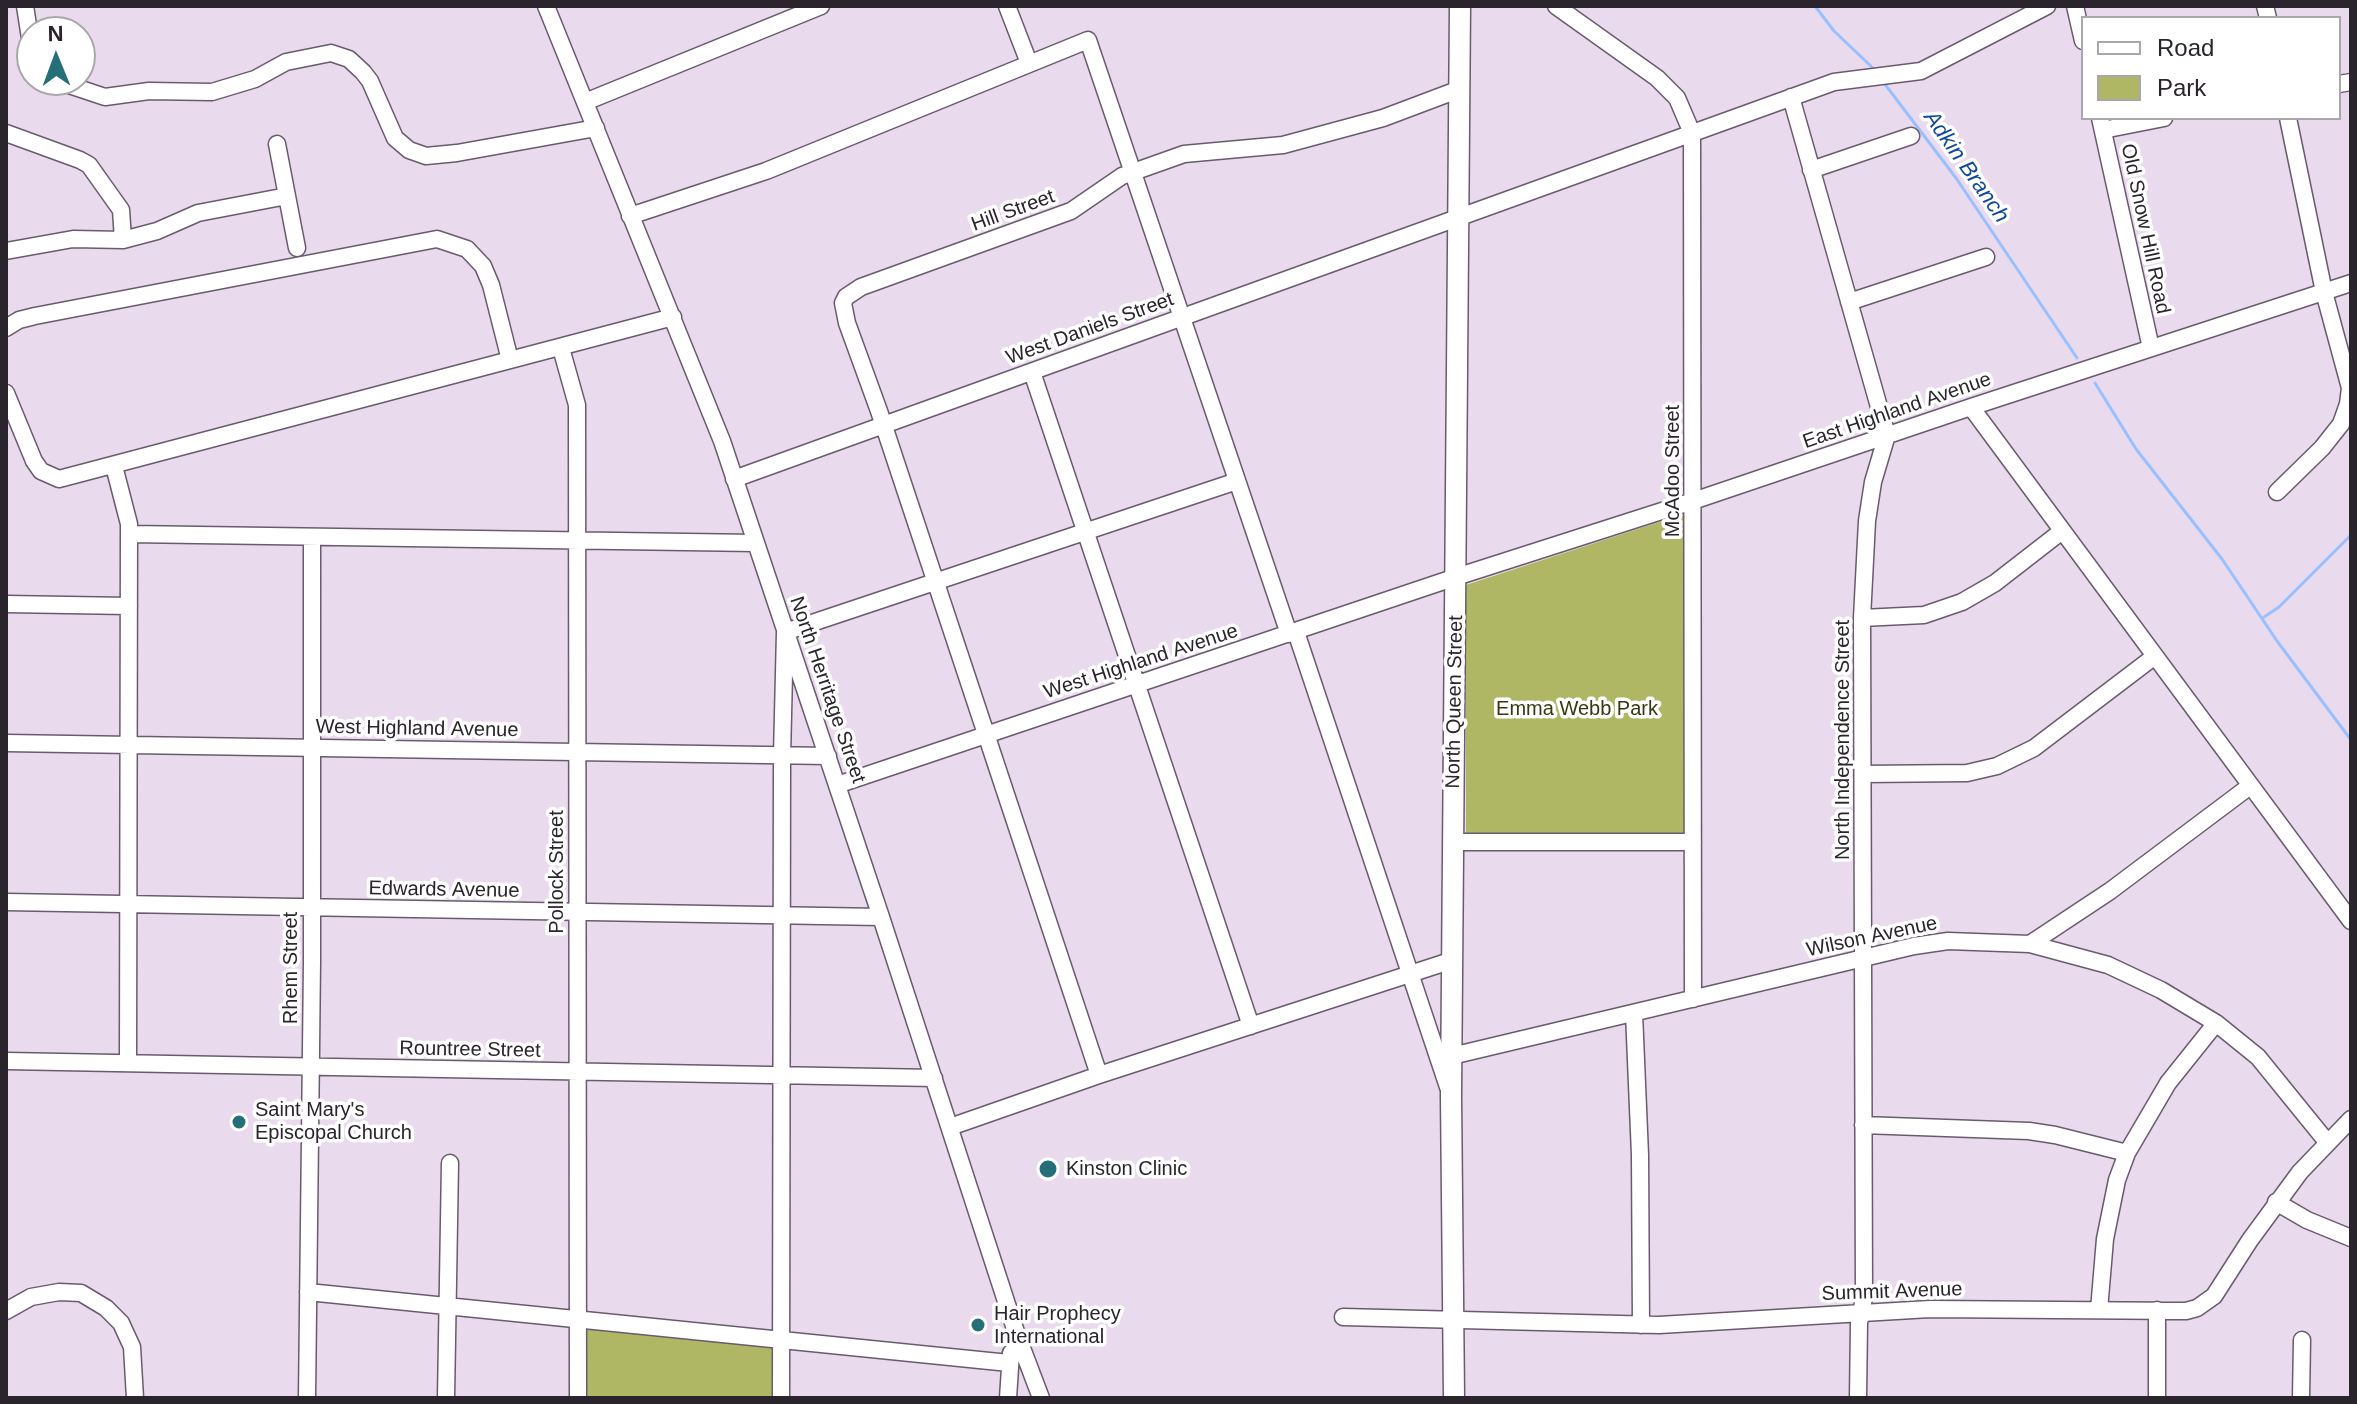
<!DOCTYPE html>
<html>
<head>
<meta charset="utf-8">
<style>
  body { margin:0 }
  #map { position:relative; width:2357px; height:1404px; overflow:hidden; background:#eadaee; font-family:Helvetica,sans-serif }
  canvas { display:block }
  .frame { position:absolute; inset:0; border:8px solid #2a242c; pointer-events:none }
  .legend { position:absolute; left:2081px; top:16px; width:260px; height:104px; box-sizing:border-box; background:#fff; border:2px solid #aaa7ab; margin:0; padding:10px 14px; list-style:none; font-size:24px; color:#2a242c }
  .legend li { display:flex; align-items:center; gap:16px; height:40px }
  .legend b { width:40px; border:2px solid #aaa7ab }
  .north { position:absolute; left:16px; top:16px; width:80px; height:80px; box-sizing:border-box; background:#fff; border:2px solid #aaa7ab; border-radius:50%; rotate:359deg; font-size:22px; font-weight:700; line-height:32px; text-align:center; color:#2a242c }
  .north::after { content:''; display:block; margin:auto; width:28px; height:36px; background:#256f78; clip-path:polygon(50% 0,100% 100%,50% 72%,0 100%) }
</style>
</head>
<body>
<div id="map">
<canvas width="2357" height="1404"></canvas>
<div class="frame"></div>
<ul class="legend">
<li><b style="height:10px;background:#fff"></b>Road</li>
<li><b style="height:22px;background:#afb765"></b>Park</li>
</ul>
<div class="north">N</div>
</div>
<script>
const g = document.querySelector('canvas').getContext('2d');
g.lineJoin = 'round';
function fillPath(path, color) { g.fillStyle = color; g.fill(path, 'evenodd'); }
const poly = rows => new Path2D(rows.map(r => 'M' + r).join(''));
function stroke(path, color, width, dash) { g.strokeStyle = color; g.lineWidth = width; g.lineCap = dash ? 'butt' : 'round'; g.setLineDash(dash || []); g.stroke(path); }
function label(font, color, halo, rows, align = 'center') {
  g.font = font + ' Helvetica,sans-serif'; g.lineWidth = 7; g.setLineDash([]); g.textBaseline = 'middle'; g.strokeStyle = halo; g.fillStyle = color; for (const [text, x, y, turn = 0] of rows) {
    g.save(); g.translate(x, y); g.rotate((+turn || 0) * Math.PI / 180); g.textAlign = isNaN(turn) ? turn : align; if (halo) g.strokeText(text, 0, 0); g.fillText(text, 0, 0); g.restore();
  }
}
fillPath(poly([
  [1687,513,1689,835,1466,834,1466,585],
  [585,1326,773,1345,772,1398,585,1398]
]), '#afb765');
stroke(poly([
  [1815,6,1834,31,1875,70],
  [1884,83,1956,178,2077,358],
  [2095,383,2136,449,2222,559,2277,641,2351,740],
  [2264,617,2279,607,2351,535]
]), '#99c0fe', 3);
const minor = poly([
  [25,6,32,51],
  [546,6,722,441,881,917,1016,1332,1041,1398],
  [1007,6,1029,63],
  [1556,6,1657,78,1677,98,1692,133,1693,999],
  [2075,6,2083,41],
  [2265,6,2268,18],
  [54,80,105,97,149,91,212,92,255,79,286,62,331,53,349,59,363,72,370,81,395,138,409,150,426,156,457,153,596,128],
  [2339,84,2351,82],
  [1791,97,1887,435,1873,482,1867,521,1862,618,1864,1298,1859,1323,1858,1398],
  [585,102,821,6],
  [2100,118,2151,348],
  [2103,130,2164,118],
  [6,133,80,160,89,165,121,210,123,240],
  [277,144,297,248],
  [1811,170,1911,136],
  [630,216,766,171,1088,40,1289,634],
  [6,251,73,239,123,240,157,231,198,213,287,196],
  [1849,302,1986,257],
  [6,328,19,320,35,316,437,239,467,249,483,266,491,285,510,360],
  [561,348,577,405,578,1398],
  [1032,372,1251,1026],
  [6,393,34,461,41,471,59,479,673,317],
  [1971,407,2351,921],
  [114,466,129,524,128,1063],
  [734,479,1834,82,1921,71,2047,6],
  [2277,492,2322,448,2341,424,2348,404,2350,388,2324,292,2288,118],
  [129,534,756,543],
  [6,604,129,606],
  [1862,618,1924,615,1962,602,1995,583,2062,531],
  [1296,632,1448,1087],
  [6,743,828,756],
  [1863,774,1967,773,1997,766,2034,748,2155,656],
  [837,785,1456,577,1693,501,1971,407,2351,283],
  [1454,842,1693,842],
  [6,902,881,917],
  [2030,944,2110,891,2250,786],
  [1634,1013,1640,1155,1641,1325],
  [1460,1054,1914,946,1948,941,2030,944,2108,965,2161,990,2216,1023,2258,1057,2327,1142],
  [6,1061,934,1078],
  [1099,1075,879,411,847,323,843,303,846,297,861,287,1071,211,1122,176,1184,154,1283,145,1383,118,1460,89],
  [1863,1125,2029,1131,2055,1135,2127,1153],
  [950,1127,1099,1075,1453,960],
  [2276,1202,2307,1220,2351,1238],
  [308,1292,1009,1363],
  [2099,1310,2105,1239,2117,1180,2127,1153,2168,1083,2216,1023],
  [2157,1310,2157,1398],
  [6,1311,31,1297,59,1292,81,1293,106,1308,121,1323,132,1347,135,1398],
  [1343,1317,1659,1325,1930,1309,2186,1311,2197,1308,2214,1296,2250,1240,2300,1172,2351,1119],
  [307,1398,312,962,312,538],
  [446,1398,450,1163],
  [781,1398,782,756,785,632,1237,481],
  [1008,1398,1011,1353],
  [2301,1398,2302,1340]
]);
const major = poly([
  [1454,1398,1451,1096,1460,6]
]);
stroke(minor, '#695b6d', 19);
stroke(major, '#695b6d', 23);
stroke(minor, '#fff', 16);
stroke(major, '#fff', 20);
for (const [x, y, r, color] of [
  [239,1122,8,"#256f78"],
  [1048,1169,10,"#256f78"],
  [978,1325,8,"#256f78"]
]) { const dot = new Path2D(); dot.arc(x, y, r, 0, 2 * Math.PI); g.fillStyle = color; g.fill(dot); stroke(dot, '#fff', 3); }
label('20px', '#2a242c', '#fff', [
  ["Hill Street",1013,211,-20],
  ["Old Snow Hill Road",2145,229,78],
  ["West Daniels Street",1090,329,-20],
  ["East Highland Avenue",1897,411,-19],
  ["McAdoo Street",1673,471,-90],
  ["West Highland Avenue",1141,662,-18],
  ["North Herritage Street",827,690,71],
  ["North Queen Street",1455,702,-89],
  ["West Highland Avenue",417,729,1],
  ["North Independence Street",1843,740,-90],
  ["Pollock Street",557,872,-90],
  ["Edwards Avenue",444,890,1],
  ["Wilson Avenue",1872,937,-12],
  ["Rhem Street",291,968,-90],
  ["Rountree Street",470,1050,1],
  ["Summit Avenue",1892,1292,-2]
]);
label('20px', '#363a10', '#fff', [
  ["Emma Webb Park",1577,709]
]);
label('20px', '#2a242c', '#fff', [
  ["Saint Mary's",255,1110],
  ["Episcopal Church",255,1133],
  ["Kinston Clinic",1066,1169],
  ["Hair Prophecy",994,1314],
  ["International",994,1337]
], 'left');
label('italic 22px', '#0f489e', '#fff', [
  ["Adkin Branch",1966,167,55]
]);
</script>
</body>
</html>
